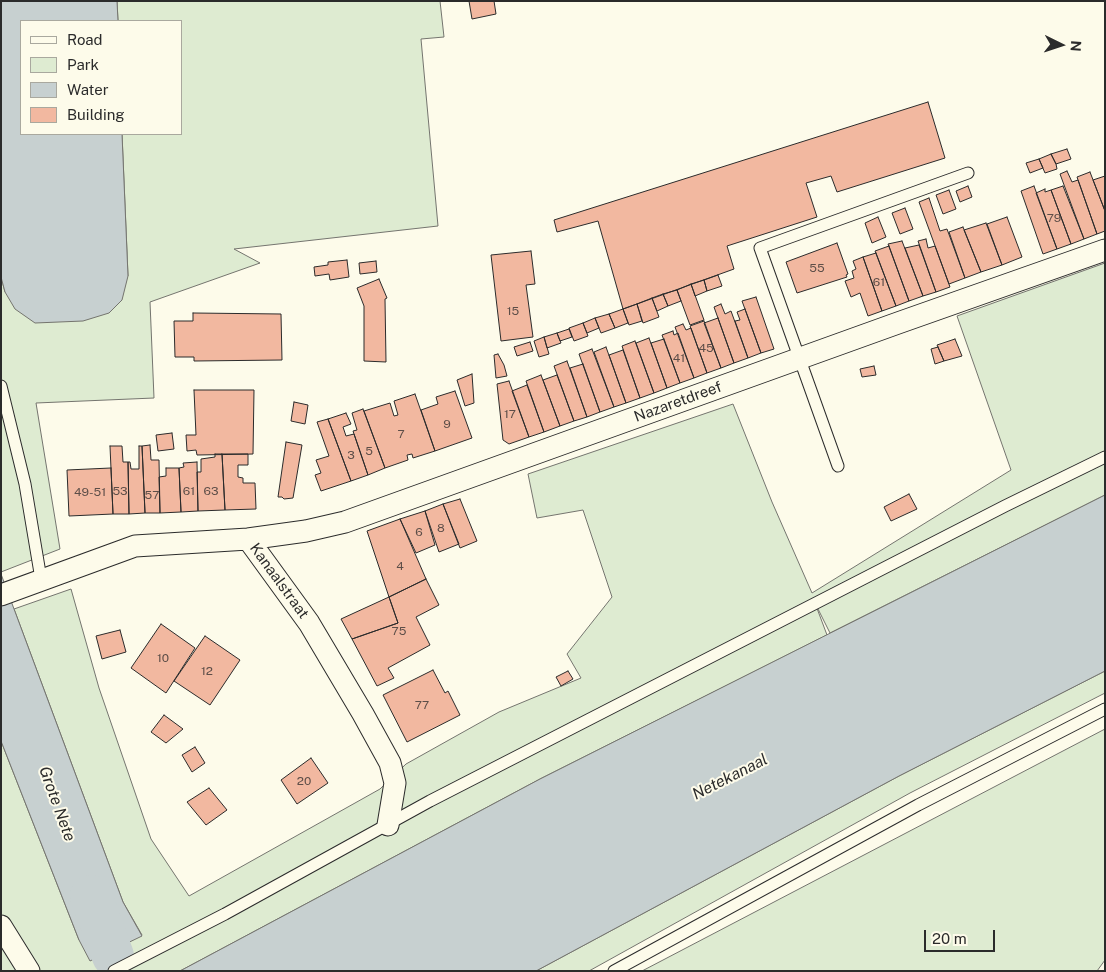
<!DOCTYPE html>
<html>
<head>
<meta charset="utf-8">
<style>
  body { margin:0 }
  #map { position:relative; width:1106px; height:972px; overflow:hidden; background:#fdfbea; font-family:"Public Sans",sans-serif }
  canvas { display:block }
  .frame { position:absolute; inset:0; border:2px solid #2b2b2b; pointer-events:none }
  .legend { position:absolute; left:20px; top:20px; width:162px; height:115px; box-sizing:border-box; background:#fdfbea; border:1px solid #a9a89e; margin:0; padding:6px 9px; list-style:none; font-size:15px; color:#2b2b2b }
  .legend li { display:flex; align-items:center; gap:10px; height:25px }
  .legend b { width:25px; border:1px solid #a9a89e }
  .north { position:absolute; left:1036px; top:20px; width:50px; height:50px; -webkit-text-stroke:4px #fdfbea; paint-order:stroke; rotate:94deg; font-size:14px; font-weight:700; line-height:20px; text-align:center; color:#2b2b2b }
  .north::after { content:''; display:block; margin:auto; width:18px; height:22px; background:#2b2b2b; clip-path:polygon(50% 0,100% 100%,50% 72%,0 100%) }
  .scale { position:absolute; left:924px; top:930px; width:71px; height:22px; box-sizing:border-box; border:2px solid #2b2b2b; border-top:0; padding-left:6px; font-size:15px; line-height:18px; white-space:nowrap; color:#2b2b2b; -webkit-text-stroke:4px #fdfbea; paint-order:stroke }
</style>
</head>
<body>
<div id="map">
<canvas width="1106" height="972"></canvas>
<div class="frame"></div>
<ul class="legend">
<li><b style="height:6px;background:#fdfbea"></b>Road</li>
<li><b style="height:14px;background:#deebd1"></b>Park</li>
<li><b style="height:14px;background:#c7d0d0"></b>Water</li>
<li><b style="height:14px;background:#f2b8a0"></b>Building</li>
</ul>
<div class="north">N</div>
<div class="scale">20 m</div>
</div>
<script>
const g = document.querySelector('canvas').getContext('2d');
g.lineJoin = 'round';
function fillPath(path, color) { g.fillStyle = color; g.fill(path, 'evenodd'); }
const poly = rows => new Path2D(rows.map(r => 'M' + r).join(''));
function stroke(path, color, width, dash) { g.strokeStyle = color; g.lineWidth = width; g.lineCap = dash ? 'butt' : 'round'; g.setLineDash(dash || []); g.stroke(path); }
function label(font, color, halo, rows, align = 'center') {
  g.font = font + ' "Public Sans",sans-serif'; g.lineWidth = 4; g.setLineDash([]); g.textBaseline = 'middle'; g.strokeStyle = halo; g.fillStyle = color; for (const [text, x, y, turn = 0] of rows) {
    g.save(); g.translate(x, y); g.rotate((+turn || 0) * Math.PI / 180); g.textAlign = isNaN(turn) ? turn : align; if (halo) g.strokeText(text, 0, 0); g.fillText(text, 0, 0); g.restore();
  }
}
const green = poly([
  [117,1,440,1,444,37,421,39,438,226,234,249,260,263,150,302,154,398,36,403,60,549,1,572,1,277,5,292,128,276,122,134,181,134,181,21,118,21,117,1],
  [1105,263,1105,495,830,633,815,603,827,635,540,779,180,971,1,971,1,741,79,940,142,935,123,902,14,609,71,589,99,688,151,839,189,896,380,789,406,764,499,712,581,678,567,654,612,597,583,510,537,518,528,474,733,404,772,502,812,593,1011,470,957,316,1105,263],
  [1105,671,1105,693,910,793,589,971,536,971,899,776,1105,671],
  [1105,729,1105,960,1097,971,642,971,1105,729]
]);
fillPath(green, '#deebd1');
stroke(green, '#74746e', 1);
const water = poly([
  [1,1,117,1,118,21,21,21,21,134,122,134,128,276,122,300,109,313,83,321,35,323,15,309,5,292,1,277,1,1],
  [1105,495,1105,671,899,776,536,971,180,971,540,779,1105,495],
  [1,574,123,902,142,936,90,961,79,940,1,741,1,574]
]);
fillPath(water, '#c7d0d0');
stroke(water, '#74746e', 1);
stroke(poly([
  [91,896,113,956]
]), '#c7d0d0', 42);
const building = poly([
  [469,1,494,1,496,14,472,19,469,1],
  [928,102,945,158,837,192,831,176,806,183,817,217,727,246,734,269,623,309,598,221,557,232,554,220,928,102],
  [1067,149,1071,159,1056,164,1051,154,1067,149],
  [1051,154,1056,164,1057,169,1045,173,1039,159,1051,154],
  [1039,159,1043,168,1030,173,1026,163,1039,159],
  [1067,171,1072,182,1078,180,1097,234,1084,239,1060,174,1067,171],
  [1090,172,1105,211,1105,231,1097,234,1077,177,1090,172],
  [1105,176,1105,211,1093,180,1105,176],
  [968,186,972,197,960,202,956,191,968,186],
  [1034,186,1057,249,1043,254,1021,191,1034,186],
  [1063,186,1084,239,1071,244,1051,190,1063,186],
  [1045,189,1045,192,1051,190,1071,244,1057,249,1036,193,1045,189],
  [949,190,956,209,943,214,936,195,949,190],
  [929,198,940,231,947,229,965,278,949,284,919,202,929,198],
  [905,208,913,229,900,234,892,213,905,208],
  [878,217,886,237,872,243,865,223,878,217],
  [1007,217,1022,257,1002,265,987,224,1007,217],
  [986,223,1002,265,981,272,964,230,986,223],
  [963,227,981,272,965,278,949,232,963,227],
  [926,239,928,248,935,246,950,287,936,292,918,241,926,239],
  [902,241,923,296,909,301,888,244,902,241],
  [837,243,848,274,846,275,847,277,797,293,786,262,837,243],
  [919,245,936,292,923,296,905,248,919,245],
  [889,246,909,301,896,306,875,251,889,246],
  [531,251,535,284,526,285,533,337,501,341,491,255,531,251],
  [876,253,896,306,882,311,863,257,876,253],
  [863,257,882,311,868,316,860,293,851,297,845,281,854,278,852,271,856,269,853,261,863,257],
  [347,260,349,277,330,280,329,274,315,276,314,267,328,265,328,262,347,260],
  [376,261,377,272,360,274,359,263,376,261],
  [718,275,722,286,707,291,704,280,718,275],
  [379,279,387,298,385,299,386,362,364,361,364,306,357,288,379,279],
  [704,280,707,291,695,296,691,284,704,280],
  [691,284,704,320,690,325,677,290,691,284],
  [677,290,681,301,668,306,663,294,677,290],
  [663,294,668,306,657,311,652,298,663,294],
  [756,297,774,349,761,353,742,301,756,297],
  [652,298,659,317,643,323,637,304,652,298],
  [637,304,642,321,629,325,623,309,637,304],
  [721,304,725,314,731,311,748,358,734,363,714,307,721,304],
  [623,309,628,323,615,328,609,314,623,309],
  [745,309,761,353,748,358,735,321,740,320,737,312,745,309],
  [193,313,281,314,282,360,194,361,194,357,175,357,174,321,193,321,193,313],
  [609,314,615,328,601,333,595,318,609,314],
  [595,318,599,328,587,333,583,323,595,318],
  [718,318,734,363,721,368,704,323,718,318],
  [704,321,721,368,707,373,690,326,704,321],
  [583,323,588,336,574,341,569,328,583,323],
  [683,324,686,330,691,328,707,373,694,378,675,327,683,324],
  [569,329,572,337,560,341,557,333,569,329],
  [673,331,674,335,678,333,694,378,680,383,662,335,673,331],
  [557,333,561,343,547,348,544,337,557,333],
  [544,337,549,354,539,357,534,341,544,337],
  [649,338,667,388,654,393,636,343,649,338],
  [664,339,680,383,667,388,651,343,664,339],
  [955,339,962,356,944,361,937,345,955,339],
  [635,341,654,393,640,398,622,346,635,341],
  [530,342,533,351,517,356,514,347,530,342],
  [606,347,626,403,614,407,594,352,606,347],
  [938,347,944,361,935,364,931,349,938,347],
  [592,349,614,407,600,412,579,354,592,349],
  [623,350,640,398,626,403,609,355,623,350],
  [498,354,504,365,507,376,496,378,494,355,498,354],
  [567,361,587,417,574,421,554,366,567,361],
  [583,364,600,412,587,417,570,368,583,364],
  [874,366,876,375,862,377,860,369,874,366],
  [472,374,474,403,465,406,457,380,472,374],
  [541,375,560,426,544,432,526,381,541,375],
  [557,375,574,421,560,426,543,380,557,375],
  [509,381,529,437,509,444,503,440,497,384,509,381],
  [527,385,544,432,529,437,512,391,527,385],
  [194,390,254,390,253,454,197,455,196,450,187,451,186,435,196,435,194,390],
  [455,391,472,438,435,451,421,410,438,404,436,397,455,391],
  [415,394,435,451,413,458,412,454,407,455,408,460,385,468,364,411,390,403,394,416,398,415,394,401,415,394],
  [294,402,308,405,305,424,291,421,294,402],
  [363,409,385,468,368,475,353,431,357,430,352,413,363,409],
  [346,413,351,424,343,427,346,436,354,434,368,475,351,481,328,419,346,413],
  [328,419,351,481,321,491,315,475,321,473,316,460,329,456,317,422,328,419],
  [172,433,174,449,158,451,156,435,172,433],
  [286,442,302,445,293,498,284,499,282,497,278,497,286,442],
  [150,445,151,460,159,460,160,513,145,513,142,446,150,445],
  [110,446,122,446,123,462,128,462,129,514,113,514,110,446],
  [139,446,142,446,145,513,129,514,128,462,130,462,131,469,139,469,139,446],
  [215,454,222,454,225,510,198,511,197,472,201,472,201,459,215,457,215,454],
  [222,454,248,454,248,465,238,465,238,477,243,478,243,483,255,483,256,509,225,510,222,454],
  [197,462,198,511,181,512,179,468,184,467,183,463,197,462],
  [111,468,113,514,69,516,67,470,111,468],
  [166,468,179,468,181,512,160,513,159,477,166,476,166,468],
  [909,494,917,509,891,521,884,507,909,494],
  [460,499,477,541,460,548,443,504,460,499],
  [443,504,459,544,439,552,425,511,443,504],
  [425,511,435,545,416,553,400,519,425,511],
  [400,519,426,579,389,597,367,531,400,519],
  [426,579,439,605,416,617,430,645,388,668,394,678,377,686,352,639,398,623,389,597,426,579],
  [389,597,398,623,352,639,341,619,389,597],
  [161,624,195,648,166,693,131,668,161,624],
  [120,630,126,652,102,659,96,636,120,630],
  [205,636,240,660,210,705,174,681,205,636],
  [433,670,445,693,448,691,460,715,407,742,383,695,433,670],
  [568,671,573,679,561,686,556,677,568,671],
  [164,715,183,729,166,743,151,732,164,715],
  [195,747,205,763,192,772,182,755,195,747],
  [311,758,328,783,297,804,281,780,311,758],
  [209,788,227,810,206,825,187,802,209,788]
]);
fillPath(building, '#f2b8a0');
stroke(building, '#2b2b2b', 1);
const lane = poly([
  [1,386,25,484,41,579],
  [838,466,760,248,968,173],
  [114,971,225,914,430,801,1005,506,1105,457],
  [614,971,918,805,1105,709]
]);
const street = poly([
  [248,539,309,623,363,714,390,763,395,783,388,825],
  [1,595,135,546,248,539,306,531,345,522,898,323,1105,250],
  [1,926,29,971]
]);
stroke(lane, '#2b2b2b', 13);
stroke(street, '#2b2b2b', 23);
stroke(lane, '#fdfbea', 11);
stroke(street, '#fdfbea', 21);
label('12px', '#5d4e48', null, [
  ["79",1054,218],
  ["55",817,268],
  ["61",879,282],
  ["15",513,311],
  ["45",706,348],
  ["41",679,358],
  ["17",510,414],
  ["9",447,424],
  ["7",401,434],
  ["5",369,451],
  ["3",351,455],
  ["53",120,491],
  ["61",189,491],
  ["63",211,491],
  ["49-51",90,492],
  ["57",152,495],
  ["8",441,528],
  ["6",419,532],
  ["4",400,566],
  ["75",399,631],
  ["10",163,658],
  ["12",207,671],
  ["77",422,705],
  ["20",304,781]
]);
label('15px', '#2b2b2b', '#fdfbea', [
  ["Nazaretdreef",678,402,-20],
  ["Kanaalstraat",279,581,54]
]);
label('italic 16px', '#2b2b2b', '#fdfbea', [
  ["Netekanaal",730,777,-27],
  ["Grote Nete",57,804,70]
]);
</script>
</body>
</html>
